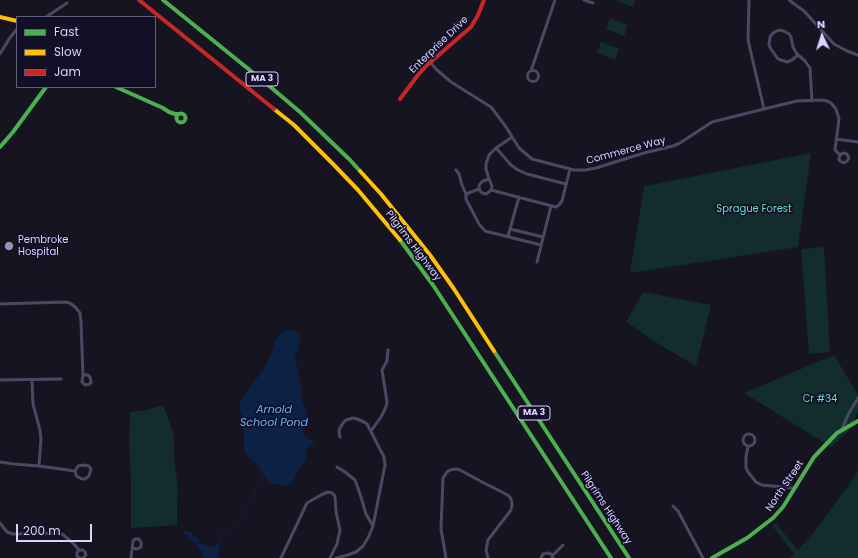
<!DOCTYPE html>
<html>
<head>
<meta charset="utf-8">
<style>
  body { margin:0 }
  #map { position:relative; width:858px; height:558px; overflow:hidden; background:#161421; font-family:Poppins,sans-serif }
  canvas { display:block }
  .legend { position:absolute; left:16px; top:16px; width:140px; height:72px; box-sizing:border-box; background:#130f26; border:1px solid #625e7d; margin:0; padding:5px 7px; list-style:none; font-size:12px; color:#d9d4ff }
  .legend li { display:flex; align-items:center; gap:8px; height:20px }
  .legend b { width:20px; border:1px solid #625e7d }
  .north { position:absolute; left:802px; top:16px; width:40px; height:40px; -webkit-text-stroke:3px #130f26; paint-order:stroke; rotate:356deg; font-size:11px; font-weight:700; line-height:16px; text-align:center; color:#d9d4ff }
  .north::after { content:''; display:block; margin:auto; width:14px; height:18px; background:#d9d4ff; clip-path:polygon(50% 0,100% 100%,50% 72%,0 100%) }
  .scale { position:absolute; left:16px; top:524px; width:76px; height:18px; box-sizing:border-box; border:2px solid #d9d4ff; border-top:0; padding-left:5px; font-size:12px; line-height:14px; white-space:nowrap; color:#d9d4ff; -webkit-text-stroke:3px #130f26; paint-order:stroke }
</style>
</head>
<body>
<div id="map">
<canvas width="858" height="558"></canvas>
<ul class="legend">
<li><b style="height:5px;background:#4caf50"></b>Fast</li>
<li><b style="height:5px;background:#ffc107"></b>Slow</li>
<li><b style="height:5px;background:#c62828"></b>Jam</li>
</ul>
<div class="north">N</div>
<div class="scale">200 m</div>
</div>
<script>
const g = document.querySelector('canvas').getContext('2d');
g.lineJoin = 'round';
function fillPath(path, color) { g.fillStyle = color; g.fill(path, 'evenodd'); }
const poly = rows => new Path2D(rows.map(r => 'M' + r).join(''));
function stroke(path, color, width, dash) { g.strokeStyle = color; g.lineWidth = width; g.lineCap = dash ? 'butt' : 'round'; g.setLineDash(dash || []); g.stroke(path); }
function label(font, color, halo, rows, align = 'center') {
  g.font = font + ' Poppins,sans-serif'; g.lineWidth = 3.5; g.setLineDash([]); g.textBaseline = 'middle'; g.strokeStyle = halo; g.fillStyle = color; for (const [text, x, y, turn = 0] of rows) {
    g.save(); g.translate(x, y); g.rotate((+turn || 0) * Math.PI / 180); g.textAlign = isNaN(turn) ? turn : align; if (halo) g.strokeText(text, 0, 0); g.fillText(text, 0, 0); g.restore();
  }
}
fillPath(poly([
  [614,0,635,0,633,7],
  [610,18,628,25,624,36,606,29],
  [601,42,619,49,615,60,597,53],
  [811,153,798,247,630,273,644,186],
  [824,247,830,352,809,354,801,249],
  [643,292,711,305,696,366,660,345,626,322],
  [834,355,858,395,858,412,849,431,831,447,744,393],
  [163,405,168,418,174,436,174,455,178,489,177,501,177,525,131,528,131,478,129,444,130,412,148,410],
  [858,471,858,558,790,558,794,554,774,528,771,527,777,522,777,525,798,550,814,532,843,493]
]), '#132c2d');
fillPath(poly([
  [291,330,298,332,300,334,299,349,296,352,295,356,302,392,301,398,308,417,303,428,303,432,304,435,306,437,315,442,306,449,306,451,307,454,306,457,292,483,290,485,280,485,270,483,260,470,259,467,252,460,248,457,244,450,244,432,242,415,239,408,241,399,263,370,265,365,268,361,270,355,273,350,276,339,282,332],
  [188,531,191,532,193,535,197,538,199,544,204,544,207,546,212,547,219,543,219,553,218,556,219,558,201,558,203,553,197,547,196,542,193,541,186,534,183,535,183,532]
]), '#0d2144');
stroke(poly([
  [219,543,219,535,238,527,258,484,263,479]
]), '#0d2144', 1);
stroke(poly([
  [584,0,593,3],
  [749,0,748,40,764,109],
  [789,0,804,11,834,44,847,51,858,55],
  [46,17,67,3],
  [0,54,9,39,17,29],
  [798,55,792,60,787,62,778,59,771,49,769,45,770,37,773,33,779,30,784,31,789,34,791,37,793,47,797,54,805,61,810,68,812,101],
  [430,62,437,70,451,82,491,107,506,127,519,148,532,159,574,170,585,170,596,168,644,153,673,146,680,143,712,122,764,109,797,101,823,100,827,101,831,103,836,109,839,119,835,150,840,155,839,159,840,161,844,163,847,161,849,158,847,154,843,153,840,155],
  '527.5 76a5.5 5.5 0 1 1 11 0a5.5 5.5 0 1 1-11 0Z',
  [531,71,555,0],
  [836,139,858,142],
  [496,148,511,165,518,170,527,174,566,184],
  [456,170,459,174,462,185,466,194,466,199,479,224,485,231,541,245],
  [489,179,492,186,491,190,489,192,486,194,482,193,480,191,479,186,480,184,483,181,489,179,486,169,486,164,489,155,496,148,512,137],
  [491,190,556,207,559,205,562,201,570,169],
  [466,194,479,189],
  [510,229,543,237],
  [508,236,519,197],
  [537,262,551,206],
  [0,304,65,302,70,303,75,307,80,313,81,322,83,375,82,382,85,385,90,384,91,382,90,377,88,375,83,375],
  [0,380,61,379],
  [32,380,33,404,40,430,41,439,39,466],
  [371,431,381,417,386,407,387,402,382,370,387,361,388,350],
  [841,431,849,413,858,398],
  '743 440a6 6 0 1 1 12 0a6 6 0 1 1-12 0Z',
  [748,446,746,457,746,468,748,472,756,482,762,485,793,488],
  [0,462,14,464,39,466,75,471],
  [83,465,89,466,91,469,89,476,85,479,82,479,78,477,76,475,75,471,78,466,83,465],
  [337,467,345,472,355,480,361,497,366,514,373,526],
  [673,506,678,511,703,558],
  [0,523,7,532,13,534,56,533,62,534,73,543,79,550,83,550,85,552,86,555,83,558],
  [79,550,77,553,77,556,80,558],
  [552,556,563,545],
  [131,558,133,541,135,539,139,539,141,542,141,547,137,549,132,548],
  [281,558,307,503,321,495,328,492,332,493,335,496,336,512,340,530,337,544,330,558],
  [336,558,348,555,356,552,363,546,368,538,373,526,385,465,384,457,367,424,364,422,357,419,353,418,346,420,343,423,340,428,339,431,340,437],
  [446,558,441,529,443,478,447,472,450,470,456,469,460,470,484,483,502,492,509,496,511,499,512,504,511,510,488,540,486,550,488,558],
  [541,558,543,554,547,553,551,554,553,558]
]), '#4a4962', 3);
stroke(poly([
  [163,0,267,84,300,112,350,160,360,171],
  [116,87,163,108,169,112,175,114,179,114],
  '176.5 118a4.5 4.5 0 1 1 9 0a4.5 4.5 0 1 1-9 0Z',
  [0,147,13,132,46,87],
  [400,240,433,285,611,558],
  [494,351,629,558],
  [712,558,747,538,773,518,783,507,814,457,837,433,858,421]
]), '#4caf50', 4);
stroke(poly([
  [0,17,17,21],
  [274,109,294,125,335,166,358,190,400,240],
  [360,171,381,194,430,255,454,289,494,351]
]), '#ffc107', 4);
stroke(poly([
  [139,0,274,109],
  [400,99,418,75,426,66,471,27,478,15,484,0]
]), '#c62828', 4);
for (const [x, y, r, color] of [
  [9,246,5,"#9591b1"]
]) { const dot = new Path2D(); dot.arc(x, y, r, 0, 2 * Math.PI); g.fillStyle = color; g.fill(dot); stroke(dot, '#130f26', 1.5); }
for (const [x, y, w] of [
  [262,79,32],
  [534,413,32]
]) { const box = new Path2D(); box.roundRect(x - w / 2, y - 7, w, 14, 3); g.fillStyle = '#130f26'; g.fill(box); stroke(box, '#d9d4ff', 1); }
label('bold 9px', '#d9d4ff', null, [
  ["MA 3",262,79],
  ["MA 3",534,413]
]);
label('10px', '#d9d4ff', '#130f26', [
  ["Enterprise Drive",439,45,-44],
  ["Commerce Way",626,151,-15],
  ["Pilgrims Highway",413,246,53],
  ["North Street",785,486,-56],
  ["Pilgrims Highway",606,508,57]
]);
label('10px', '#5fe0c0', '#130f26', [
  ["Sprague Forest",754,209],
  ["Cr #34",820,399]
]);
label('10px', '#d9d4ff', '#130f26', [
  ["Pembroke",18,240],
  ["Hospital",18,252]
], 'left');
label('italic 11px', '#62b6ff', '#130f26', [
  ["Arnold",274,410],
  ["School Pond",274,423]
]);
</script>
</body>
</html>
